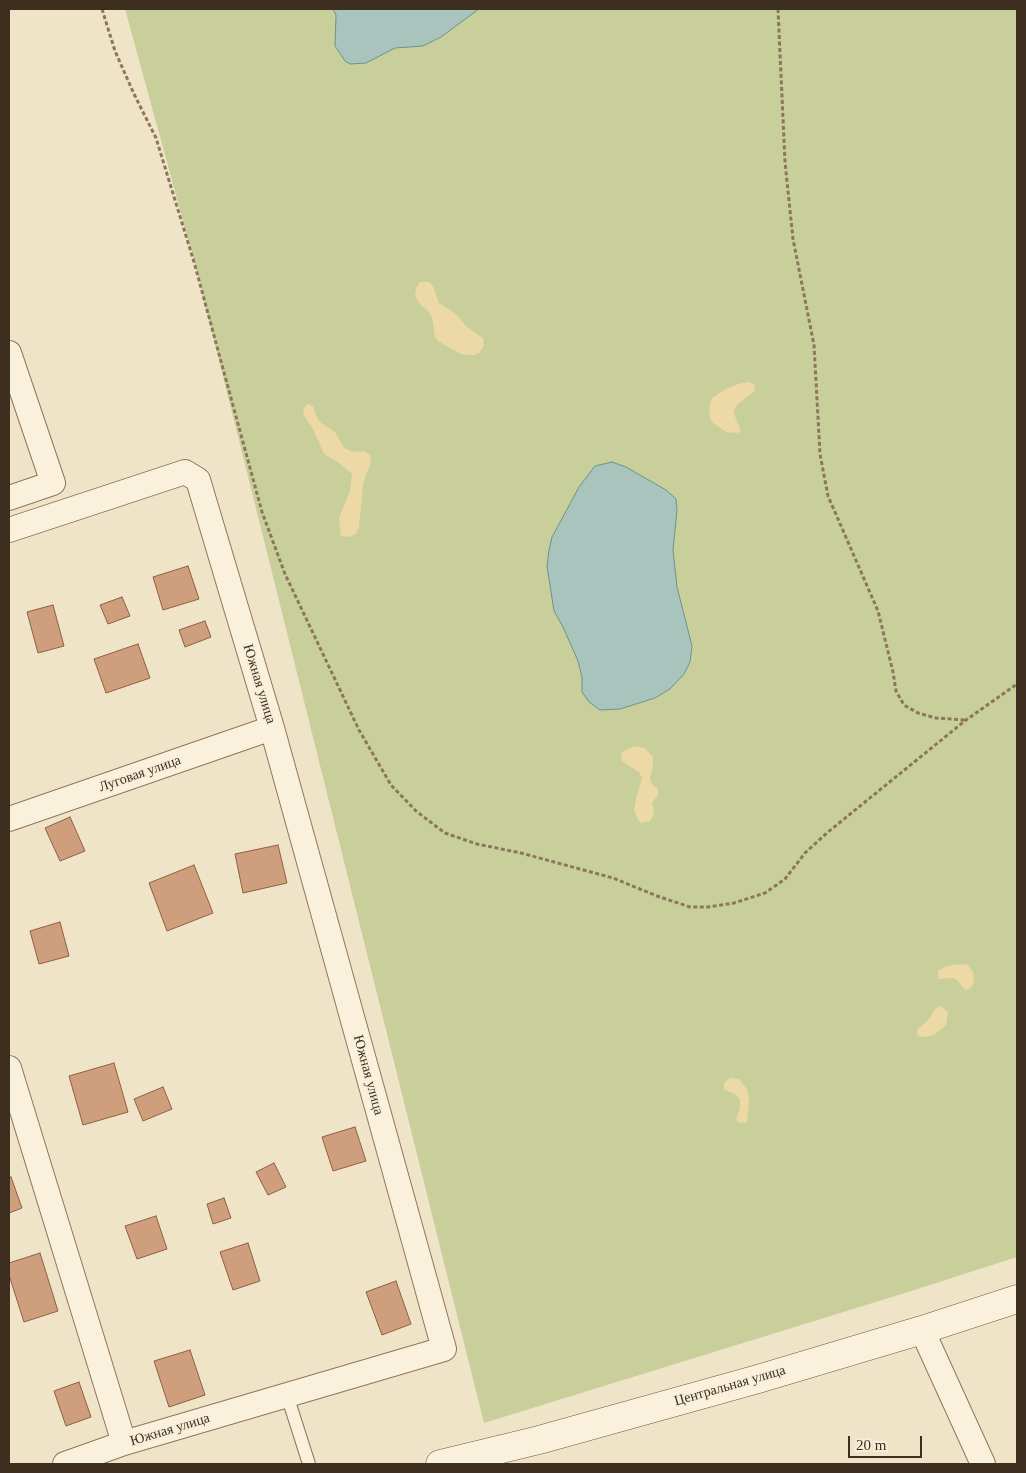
<!DOCTYPE html>
<html>
<head>
<meta charset="utf-8">
<style>
  body { margin:0 }
  #map { position:relative; width:1026px; height:1473px; overflow:hidden; background:#f0e4c8; font-family:Georgia,serif }
  canvas { display:block }
  .frame { position:absolute; inset:0; border:10px solid #3d2e20; pointer-events:none }
  .scale { position:absolute; left:848px; top:1436px; width:74px; height:22px; box-sizing:border-box; border:2px solid #3d2e20; border-top:0; padding-left:6px; font-size:15px; line-height:18px; white-space:nowrap; color:#3d2e20; -webkit-text-stroke:4px #f7eed8; paint-order:stroke }
</style>
</head>
<body>
<div id="map">
<canvas width="1026" height="1473"></canvas>
<div class="frame"></div>
<div class="scale">20 m</div>
</div>
<script>
const g = document.querySelector('canvas').getContext('2d');
g.lineJoin = 'round';
function fillPath(path, color) { g.fillStyle = color; g.fill(path, 'evenodd'); }
const poly = rows => new Path2D(rows.map(r => 'M' + r).join(''));
function stroke(path, color, width, dash) { g.strokeStyle = color; g.lineWidth = width; g.lineCap = dash ? 'butt' : 'round'; g.setLineDash(dash || []); g.stroke(path); }
function label(font, color, halo, rows, align = 'center') {
  g.font = font + ' Georgia,serif'; g.lineWidth = 4; g.setLineDash([]); g.textBaseline = 'middle'; g.strokeStyle = halo; g.fillStyle = color; for (const [text, x, y, turn = 0] of rows) {
    g.save(); g.translate(x, y); g.rotate((+turn || 0) * Math.PI / 180); g.textAlign = isNaN(turn) ? turn : align; if (halo) g.strokeText(text, 0, 0); g.fillText(text, 0, 0); g.restore();
  }
}
fillPath(poly([
  [125,9,1017,9,1017,1257,905,1293,484,1423,196,268]
]), '#c9cf9b');
fillPath(poly([
  [420,282,429,282,433,286,439,303,456,314,467,327,483,338,484,346,479,353,474,355,461,354,438,341,435,337,432,317,427,310,420,304,415,296,416,288],
  [748,382,754,384,755,391,738,404,734,410,734,414,741,431,738,433,726,432,713,423,710,418,709,408,712,398,724,390,738,384],
  [307,404,313,406,317,418,321,423,335,432,344,448,353,452,364,451,370,455,371,463,367,472,363,484,359,528,356,534,348,537,341,536,339,518,350,491,352,474,339,463,324,454,314,431,303,414,304,408],
  [634,746,645,748,653,757,653,766,650,778,651,782,658,790,658,795,652,803,654,815,649,822,645,822,641,823,638,820,634,810,636,799,642,778,639,772,623,762,621,759,622,752],
  [963,964,968,965,973,972,974,982,971,988,965,990,956,979,952,978,938,979,938,971,946,966],
  [941,1006,948,1012,946,1025,934,1035,926,1037,919,1036,917,1034,917,1030,929,1019,935,1009],
  [730,1078,739,1079,747,1089,749,1102,747,1121,745,1123,738,1122,736,1118,740,1109,740,1099,734,1093,724,1090,724,1083]
]), '#ecd9a5');
const water = poly([
  [333,9,479,9,441,37,423,46,395,48,366,63,350,64,345,61,335,46,336,15,333,9],
  [612,462,626,467,666,490,676,499,677,510,673,550,677,587,692,646,690,662,684,674,670,689,655,698,620,709,600,710,589,702,582,692,582,677,578,661,563,627,554,611,547,566,549,550,552,537,579,487,595,466,612,462]
]);
fillPath(water, '#a9c4bc');
stroke(water, '#6f938a', 1);
const building = poly([
  [188,566,199,599,163,610,153,577,188,566],
  [122,597,130,616,108,624,100,605,122,597],
  [53,605,64,646,38,653,27,612,53,605],
  [205,621,211,637,185,647,179,630,205,621],
  [138,644,150,678,106,693,94,659,138,644],
  [70,817,85,851,60,861,45,828,70,817],
  [278,845,287,883,243,893,235,854,278,845],
  [194,865,213,913,167,931,149,883,194,865],
  [60,922,69,956,39,964,30,931,60,922],
  [114,1063,128,1112,83,1125,69,1076,114,1063],
  [163,1087,172,1109,143,1121,134,1099,163,1087],
  [355,1127,366,1161,333,1171,322,1137,355,1127],
  [274,1163,286,1187,268,1195,256,1172,274,1163],
  [11,1177,22,1208,9,1213,9,1178,11,1177],
  [224,1198,231,1218,213,1224,207,1204,224,1198],
  [156,1216,167,1249,137,1259,125,1226,156,1216],
  [248,1243,260,1281,233,1290,220,1252,248,1243],
  [40,1253,58,1311,24,1322,9,1275,9,1263,40,1253],
  [396,1281,411,1324,382,1335,366,1292,396,1281],
  [190,1350,205,1395,169,1407,154,1361,190,1350],
  [79,1382,91,1417,66,1426,54,1391,79,1382]
]);
fillPath(building, '#cf9f7d');
stroke(building, '#8d5f41', 1);
const service = poly([
  [287,1395,309,1464]
]);
const minor = poly([
  [9,353,53,483,9,498],
  [9,530,185,472,198,480,272,728,444,1349,124,1443],
  [9,819,272,728],
  [9,1068,124,1443,65,1464],
  [922,1330,983,1464]
]);
const secondary = poly([
  [440,1464,539,1440,758,1379,922,1330,1017,1299]
]);
stroke(service, '#8d765c', 14);
stroke(minor, '#8d765c', 26);
stroke(secondary, '#6f573f', 29);
stroke(poly([
  [102,9,115,51,134,94,156,138,194,262,262,512,285,574,359,730,391,785,416,811,445,833,477,844,521,853,613,878,657,896,690,907,708,907,734,903,765,893,785,879,805,853,828,832,966,720,1017,684],
  [778,9,785,162,793,239,814,345,820,454,828,496,878,611,893,672,896,691,904,705,918,713,936,718,966,720]
]), '#8d765c', 3, [4, 2.5]);
stroke(service, '#faf1dc', 12);
stroke(minor, '#faf1dc', 24);
stroke(secondary, '#faf1dc', 28);
label('14px', '#3d2e20', '#f7eed8', [
  ["Южная улица",259,684,73],
  ["Луговая улица",140,774,-19],
  ["Южная улица",368,1075,75],
  ["Центральная улица",730,1386,-16],
  ["Южная улица",170,1430,-17]
]);
</script>
</body>
</html>
